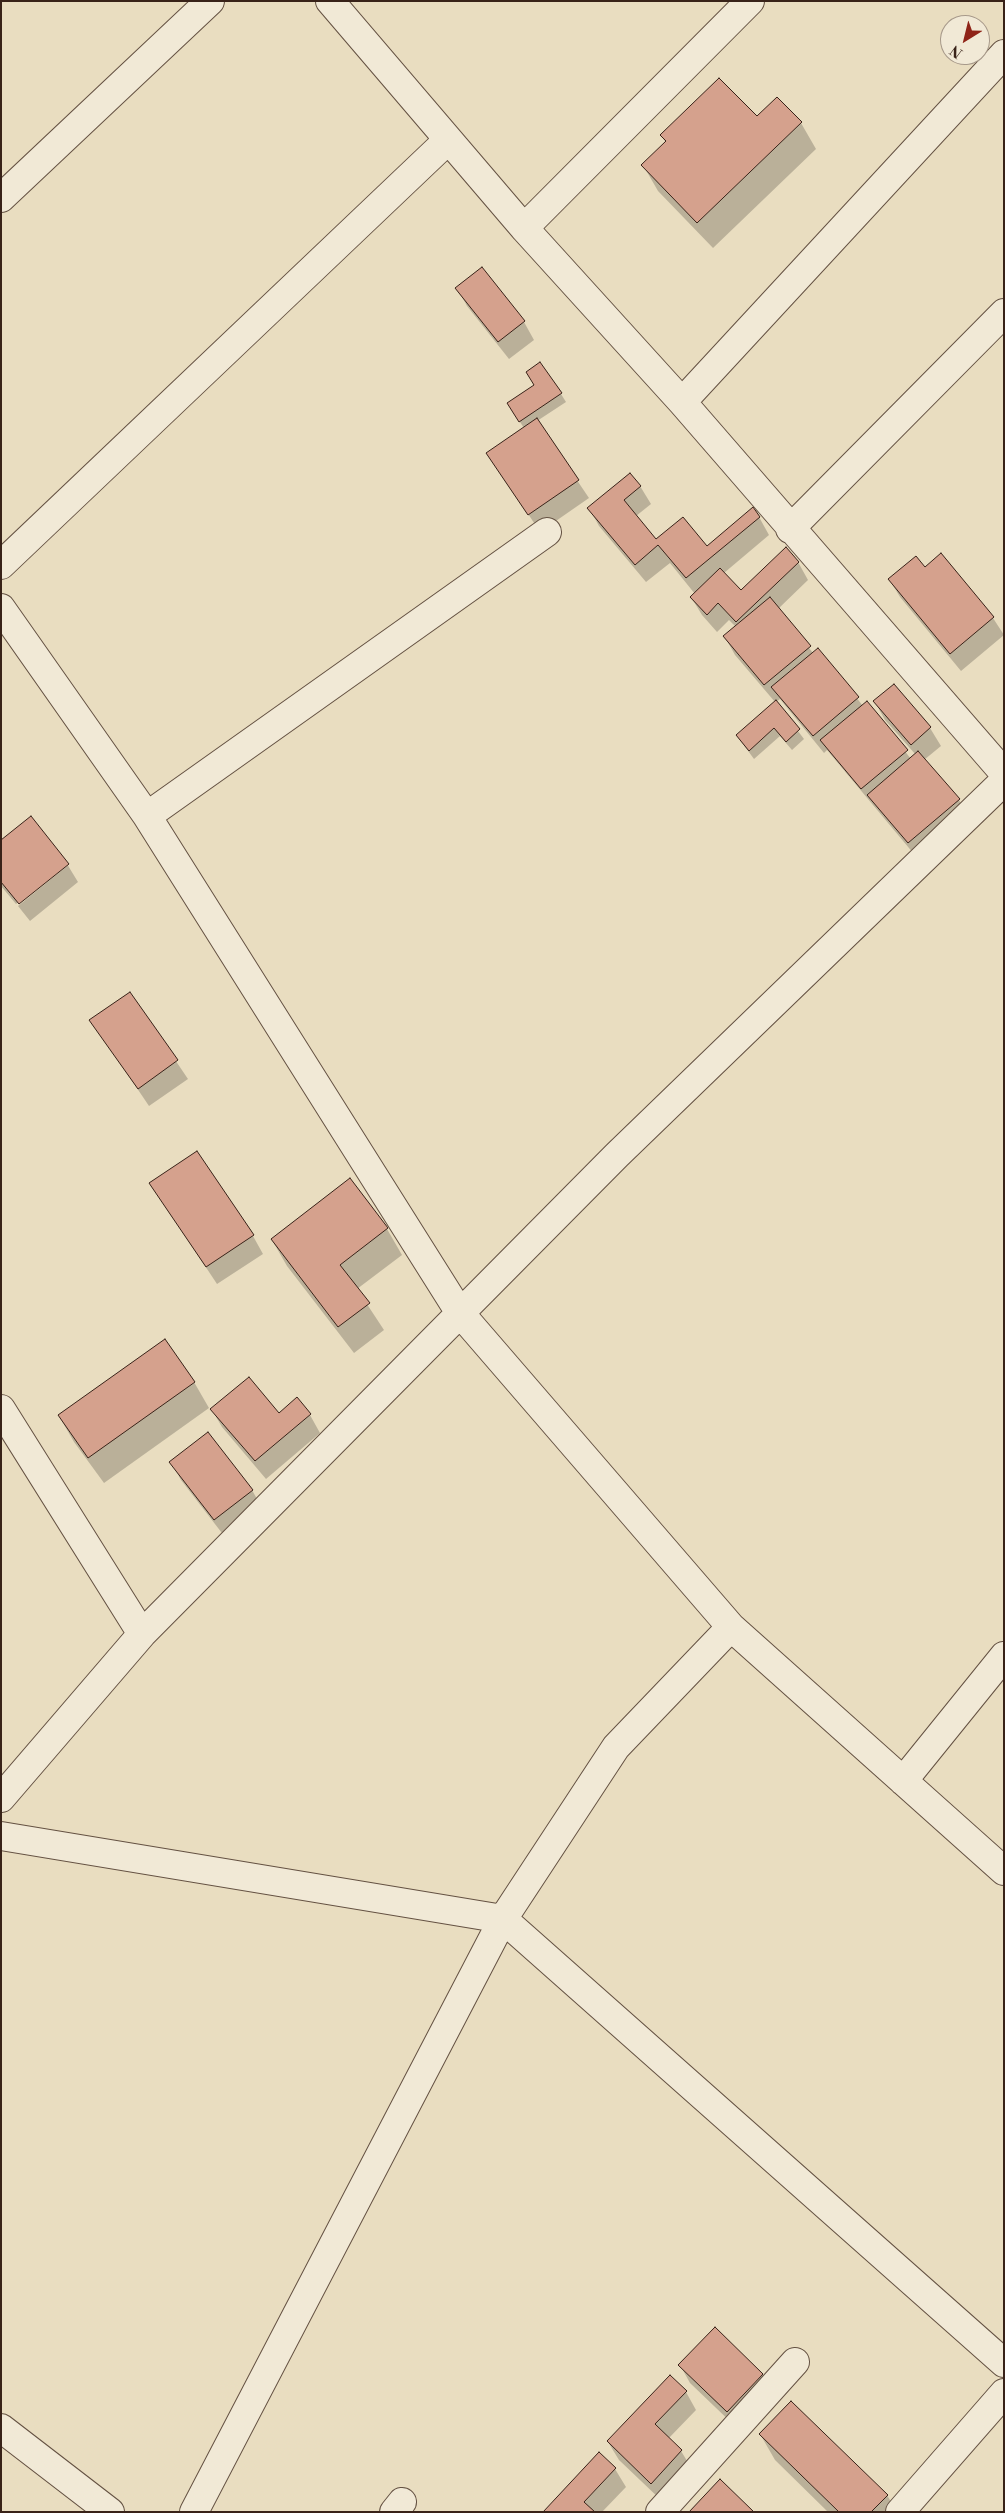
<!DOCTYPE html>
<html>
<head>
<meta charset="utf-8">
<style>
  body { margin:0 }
  #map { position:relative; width:1005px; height:2513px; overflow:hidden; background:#e9ddc0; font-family:"Libre Bodoni",serif }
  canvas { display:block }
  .frame { position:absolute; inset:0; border:2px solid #382218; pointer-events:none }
  .north { position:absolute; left:940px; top:15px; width:50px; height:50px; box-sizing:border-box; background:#f1e9d6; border:1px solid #a7998a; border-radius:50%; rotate:216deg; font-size:14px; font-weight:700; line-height:20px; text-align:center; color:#382218 }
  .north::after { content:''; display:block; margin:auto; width:18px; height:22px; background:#8f2418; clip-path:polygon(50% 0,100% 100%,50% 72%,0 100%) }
</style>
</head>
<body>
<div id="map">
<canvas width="1005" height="2513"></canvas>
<div class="frame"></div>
<div class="north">N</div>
</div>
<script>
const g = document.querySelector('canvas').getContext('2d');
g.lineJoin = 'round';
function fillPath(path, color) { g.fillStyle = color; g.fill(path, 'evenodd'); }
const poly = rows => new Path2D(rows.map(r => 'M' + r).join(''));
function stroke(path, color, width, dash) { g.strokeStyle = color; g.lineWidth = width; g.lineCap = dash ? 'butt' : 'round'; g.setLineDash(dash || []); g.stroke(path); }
fillPath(poly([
  [777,99,801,123,816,149,713,248,658,191,643,165,666,143,661,135,757,118],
  [482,268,524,322,534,340,509,359,467,306,457,288],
  [535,386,561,394,566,402,537,421,589,498,540,532,488,453,524,428,514,413],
  [640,486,651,504,636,516,656,540,707,547,759,517,769,535,724,573,741,591,798,562,808,580,778,609,813,653,818,649,863,706,867,703,911,759,916,755,885,720,875,702,894,685,930,728,941,746,924,760,959,800,969,818,919,860,827,750,824,753,780,699,776,702,804,739,792,750,780,736,754,759,737,736,775,702,735,655,725,637,736,627,729,620,717,632,702,615,691,597,695,594,670,563,646,582,599,526,589,508],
  [941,555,993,618,1004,635,961,671,900,597,889,579,924,569],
  [1,842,67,863,16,904,1,886],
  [67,864,78,882,30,921,18,906,67,866],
  [130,993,188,1079,149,1106,91,1020],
  [350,1180,387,1229,402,1255,357,1289,384,1330,354,1353,287,1266,272,1240],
  [150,1183,253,1236,263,1254,217,1284],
  [194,1382,209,1408,104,1483,74,1442,59,1416],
  [212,1410,310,1415,320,1433,266,1479,222,1427],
  [171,1462,252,1490,262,1508,225,1537,181,1480],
  [680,2365,762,2374,773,2392,738,2429,690,2383],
  [686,2392,696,2410,668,2439,681,2451,692,2469,662,2501,619,2460,608,2442],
  [760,2434,887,2495,897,2512,828,2512,775,2460],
  [599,2454,615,2469,626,2487,602,2512,544,2512]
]), '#0003');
const building = poly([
  [719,78,757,116,777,97,802,122,697,223,641,165,666,141,660,135,719,78],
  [482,267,525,321,498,342,455,288,482,267],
  [540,362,562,393,519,422,507,403,534,385,526,372,540,362],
  [537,418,579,480,528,515,486,453,537,418],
  [630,473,641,486,624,500,656,539,683,517,707,546,753,507,760,517,686,578,658,545,635,565,587,508,630,473],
  [786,547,799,562,736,622,718,603,707,615,690,597,720,568,741,590,786,547],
  [941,553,994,617,950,654,888,579,916,556,925,567,941,553],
  [770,597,811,646,764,685,723,636,770,597],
  [818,648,859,697,813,736,771,687,818,648],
  [894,684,931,727,911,745,873,701,894,684],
  [776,700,800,729,786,742,774,728,749,751,736,735,776,700],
  [867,701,908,750,861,789,820,740,867,701],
  [918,751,960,799,908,843,867,795,918,751],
  [31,816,69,864,19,904,1,882,1,840,31,816],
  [130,992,178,1060,138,1089,89,1020,130,992],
  [197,1151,254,1235,206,1267,149,1183,197,1151],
  [350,1178,388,1228,340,1265,370,1303,338,1327,271,1239,350,1178],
  [165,1339,195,1382,88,1458,58,1415,165,1339],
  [249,1377,279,1413,297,1397,311,1414,255,1461,210,1409,249,1377],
  [208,1432,253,1490,214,1520,169,1462,208,1432],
  [715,2327,763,2374,727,2412,678,2365,715,2327],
  [670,2375,687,2391,655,2424,682,2450,651,2484,607,2441,670,2375],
  [791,2401,888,2495,871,2512,839,2512,759,2434,791,2401],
  [599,2452,616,2468,584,2502,595,2512,543,2512,599,2452],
  [720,2479,754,2512,689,2512,720,2479]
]);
fillPath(building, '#d5a18d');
stroke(building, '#382218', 1);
const minor = poly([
  [330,1,524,228,682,402,1004,773],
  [1,198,210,1],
  [524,228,750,1],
  [682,402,1004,54],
  [790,529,1004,313],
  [1,565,448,140],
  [1,608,147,816,460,1313,731,1627,1004,1871],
  [147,816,547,532],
  [1,1409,142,1634],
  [903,1781,1004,1656],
  [1,1798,142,1634,617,1155,1004,781],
  [1,1836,503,1919,1004,2363],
  [1,2428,110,2512],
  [194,2512,503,1919,616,1747,731,1627],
  [394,2512,402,2502],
  [660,2512,795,2362],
  [900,2512,1004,2393]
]);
stroke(minor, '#645142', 30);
stroke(minor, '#f1e9d6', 28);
</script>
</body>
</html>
